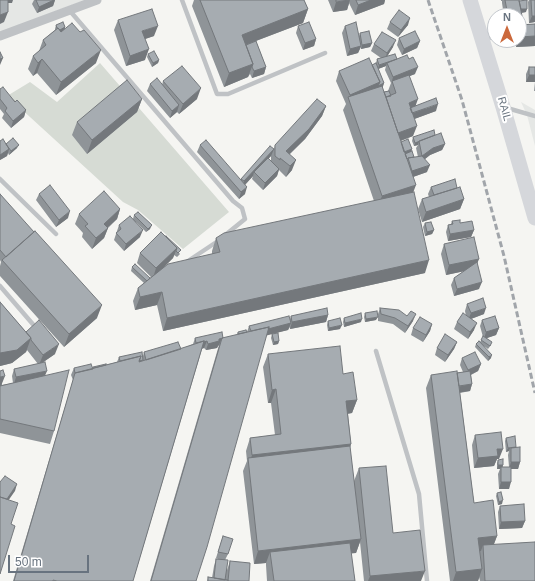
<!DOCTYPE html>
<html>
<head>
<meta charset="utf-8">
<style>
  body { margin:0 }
  #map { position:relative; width:535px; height:581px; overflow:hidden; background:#f5f5f2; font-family:Arial,sans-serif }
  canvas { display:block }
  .north { position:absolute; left:487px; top:8px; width:40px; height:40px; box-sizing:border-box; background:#fff; border:1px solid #c3c7cc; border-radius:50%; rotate:0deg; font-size:11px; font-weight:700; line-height:16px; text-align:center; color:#68737f }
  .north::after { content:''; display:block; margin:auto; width:14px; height:18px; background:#cb693c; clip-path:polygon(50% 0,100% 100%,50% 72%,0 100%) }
  .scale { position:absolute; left:8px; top:555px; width:81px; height:18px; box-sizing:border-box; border:2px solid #68737f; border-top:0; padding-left:5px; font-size:12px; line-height:14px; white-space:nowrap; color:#68737f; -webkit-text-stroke:3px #fff; paint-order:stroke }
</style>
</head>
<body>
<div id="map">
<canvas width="535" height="581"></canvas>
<div class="north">N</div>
<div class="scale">50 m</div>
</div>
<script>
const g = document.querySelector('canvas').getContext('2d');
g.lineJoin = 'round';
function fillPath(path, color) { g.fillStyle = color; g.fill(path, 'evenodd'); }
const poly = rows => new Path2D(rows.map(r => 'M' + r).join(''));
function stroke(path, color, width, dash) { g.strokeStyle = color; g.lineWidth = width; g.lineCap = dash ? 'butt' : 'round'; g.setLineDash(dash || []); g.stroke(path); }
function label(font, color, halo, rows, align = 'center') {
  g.font = font + ' Arial,sans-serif'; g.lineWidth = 4; g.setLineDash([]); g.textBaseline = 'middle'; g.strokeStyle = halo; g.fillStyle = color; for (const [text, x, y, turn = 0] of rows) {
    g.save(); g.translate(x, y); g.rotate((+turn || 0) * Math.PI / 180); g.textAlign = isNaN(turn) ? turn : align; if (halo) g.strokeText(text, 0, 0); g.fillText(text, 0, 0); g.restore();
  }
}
fillPath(poly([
  [0,0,85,0,0,32],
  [521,102,535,110,535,146,527,115]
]), '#e5e7e5');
fillPath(poly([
  [100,63,229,212,183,249,138,210,123,202,7,96,30,82,57,102]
]), '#d6dbd4');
stroke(poly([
  [182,0,217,94,228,94,325,53],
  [70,11,233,201,242,208,245,219,224,236],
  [507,108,535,116],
  [0,179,56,234],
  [188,261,218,241],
  [0,286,37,329],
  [376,351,419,494,427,581]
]), '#bfc2c5', 4.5);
stroke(poly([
  [0,36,97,0],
  [482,37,495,34]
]), '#bfc2c5', 9);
stroke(poly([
  [470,0,503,107,535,218]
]), '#d5d7db', 15);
stroke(poly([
  [428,0,462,100,504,256,535,393]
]), '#a1a5aa', 3, [6, 3]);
fillPath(poly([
  [34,0,55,0,53,6,37,13,32,4],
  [194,0,304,0,308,9,303,23,256,41,266,67,264,74,252,78,250,74,248,77,224,87,192,6],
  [328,0,350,0,347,10,333,12],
  [350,0,385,0,384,4,355,15,349,3],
  [501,0,519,0,526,12,522,13,522,16,520,23,519,23,519,16,504,16,502,3,502,1,501,1],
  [529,0,535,0,535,22,529,23,528,2],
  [118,20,154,36,145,39,145,60,126,66,114,30],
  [390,22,408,25,398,37,387,29],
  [535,24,535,46,516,47,516,40,519,40,519,25],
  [56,25,65,27,65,29,96,63,56,95,37,73,33,76,28,69,33,56,39,51,43,40,55,30,55,29],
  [298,26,316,39,314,46,303,50,296,33],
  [345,26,359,36,360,33,372,43,370,47,361,49,361,47,358,53,347,56,342,33],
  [399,38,420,41,417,48,402,55,397,45],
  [374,44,393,47,387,56,397,59,415,74,409,76,416,106,436,111,414,119,413,136,401,141,401,142,412,149,411,152,414,157,418,157,416,148,418,145,414,146,412,141,413,137,435,135,445,144,442,150,430,155,425,159,427,172,413,177,413,193,425,273,163,331,157,305,135,310,133,301,138,288,144,283,131,271,132,267,150,278,151,277,137,263,140,253,161,232,180,254,177,257,174,255,173,258,165,266,212,254,212,251,216,238,374,201,343,110,346,104,336,81,339,71,372,65,376,63,377,59,381,58,371,51],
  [386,66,385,70,391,83,388,91,384,92,382,88,384,83,378,69],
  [148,54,159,60,158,63,152,67,147,57],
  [529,67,535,67,535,91,534,91,535,82,526,82,526,74],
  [163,81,197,99,179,114,177,112,170,118,147,91,150,84,162,85],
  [0,89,26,110,24,117,11,128,2,118,4,114,0,109],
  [142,99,137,112,87,154,72,135,77,122],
  [326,106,322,116,305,139,290,154,292,170,286,177,279,170,277,176,263,190,252,179,253,176,245,185,245,194,239,199,197,152,200,145,241,180,241,179,274,149,275,145],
  [271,156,271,162,268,159],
  [0,141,17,148,9,155,8,153,7,156,0,160],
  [431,187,457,188,464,199,460,209,422,222,418,209,422,199,429,197,428,194],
  [0,194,97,318,64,347,0,276,0,266,1,262,0,260],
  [39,194,68,218,56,227,36,200],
  [120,209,117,219,108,228,104,238,92,249,82,237,83,233,75,224,79,214],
  [134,215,150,229,146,232,136,222,140,237,124,251,114,240,119,225,133,219],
  [452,221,460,223,474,230,471,237,448,241,446,232,448,225,451,224],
  [425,223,434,230,432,234,425,236,423,227],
  [444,244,479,259,477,262,479,289,454,296,451,285,454,278,464,271,446,275,441,254],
  [0,302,26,332,55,354,42,363,45,375,54,431,50,444,0,433,0,371,2,385,13,383,12,376,14,369,38,364,27,350,26,352,12,363,0,366],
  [467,304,484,314,471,319,474,330,468,339,454,329,457,322,466,316,465,311],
  [380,308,413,321,405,333,393,324,378,321,378,314],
  [365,313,376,320,365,322,364,317],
  [328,315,326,322,290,329,290,327,288,330,266,335,196,581,150,581,219,345,218,346,217,348,206,350,204,348,202,349,133,581,13,581,73,380,71,375,74,368,93,368,117,362,119,357,143,356,144,352,181,349,193,344,195,338,223,338,237,335,238,332,247,332,249,326,290,319,291,316],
  [344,318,361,322,344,327,343,322],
  [482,320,499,328,496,335,487,338,491,345,488,349,484,346,491,358,488,361,475,347,476,344,480,342,483,337,480,326],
  [328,321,340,329,328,331,327,325],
  [432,324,430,331,423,342,411,335,413,328],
  [272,334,279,341,278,344,273,345,271,338],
  [457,342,454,349,445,362,435,355,437,348],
  [268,354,343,374,357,400,352,413,348,414,351,444,350,447,354,481,359,468,393,533,421,581,364,581,360,542,356,553,351,553,355,581,267,581,266,565,266,563,254,564,243,471,247,461,246,451,250,438,275,435,271,403,268,403,263,367],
  [462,358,481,364,478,371,471,375,472,384,470,391,460,393,474,503,497,536,494,544,535,581,480,581,479,577,478,581,450,581,426,388,431,375,463,372,460,365],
  [475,435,499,459,497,459,494,466,474,468,472,445],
  [506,438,516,447,520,462,518,469,511,469,509,489,499,489,498,474,500,469,497,469,497,463,498,460,503,467,509,467,508,455,509,451,506,452,505,441],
  [497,493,502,504,498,505,496,496],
  [500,506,525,521,522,528,499,529,498,512],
  [223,536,228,554,225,560,227,570,230,561,249,581,207,581,208,577,212,578,214,566,216,559,218,559,216,558]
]), '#8f9498');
fillPath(poly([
  [6,0,13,0,12,3,5,3],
  [54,0,55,0,53,6,37,13,39,7],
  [350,0,347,10,333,12,336,2],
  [371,0,385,0,384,4,355,15,358,5],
  [308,9,303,23,237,48,242,35],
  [520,9,527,9,526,12,518,13],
  [8,12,4,22,0,24,0,15],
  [522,16,520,23,519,23,519,17],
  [532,16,535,16,535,22,529,23],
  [410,18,408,25,398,37,401,30],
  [158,26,154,36,139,41,142,31],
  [65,27,64,31,57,34,58,30],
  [535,36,535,46,516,47,520,37],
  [316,39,314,46,303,50,305,43],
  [396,40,393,47,385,60,387,53],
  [420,41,417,48,402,55,404,49],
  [372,43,370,47,361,49,362,45],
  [361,46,358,53,347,56,350,49],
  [149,49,145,60,126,66,130,56],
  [101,50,96,63,56,95,61,82],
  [3,58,0,65,0,59],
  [42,59,37,73,33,76,38,63],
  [159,60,158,63,152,67,153,63],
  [397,60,387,63,386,66,378,69,379,65],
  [253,64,248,77,224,87,229,73],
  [266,67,264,74,252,78,254,71],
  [418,67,415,74,393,83,392,81,393,77],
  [529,75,535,75,535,82,526,82],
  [380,82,384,83,382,90,349,99,350,95],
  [201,88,197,99,179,114,183,104],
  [142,99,137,112,87,154,92,140],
  [418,99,414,110,410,111,409,103],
  [438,104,436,111,409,121,411,114],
  [179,105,177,112,170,118,172,111],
  [326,106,322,116,305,139,282,161,286,151],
  [26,110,24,117,11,128,13,121],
  [417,126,413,136,394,143,398,133],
  [419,141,418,145,414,146,415,143],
  [445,144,442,150,430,155,420,163,422,156,433,148],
  [19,145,17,148,9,155,11,151],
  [9,149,7,156,0,160,0,155],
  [274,149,271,156,255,173,254,172,253,176,242,188,244,181],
  [412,149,411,153,404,155,401,154],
  [296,160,292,170,286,177,290,166],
  [430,165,427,172,410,178,412,171],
  [279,169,277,176,263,190,265,183],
  [416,185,411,198,377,209,382,196],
  [247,187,245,194,239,199,241,192],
  [464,199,460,209,422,222,426,212],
  [120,209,117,219,100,234,104,224],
  [70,211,68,218,56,227,59,220],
  [152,225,150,229,146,232,148,229],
  [108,228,104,238,92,249,96,238],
  [143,230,140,237,124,251,126,244],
  [434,230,432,234,425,236,427,232],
  [474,230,471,237,448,241,450,234],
  [177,248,173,258,153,278,156,268],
  [479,259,475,269,446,275,449,265],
  [429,260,425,273,163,331,167,318],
  [482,282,479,289,454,296,457,289],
  [162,292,157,305,135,310,140,297],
  [102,305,97,318,64,347,69,334],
  [486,308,484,314,468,320,471,313],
  [416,314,413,321,405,333,408,326],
  [328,315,326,322,290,329,292,322],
  [378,317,376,320,365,322,366,319],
  [362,319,361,322,344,327,345,323],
  [291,323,288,330,249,340,251,333],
  [477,323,474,330,468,339,470,332],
  [432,324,430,331,423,342,426,335],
  [342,325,340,329,328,331,329,328],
  [499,328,496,335,484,339,486,332],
  [31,338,26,352,12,363,0,366,0,353],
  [222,338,219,345,218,346,217,348,206,350,208,344],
  [207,341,204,348,194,350,196,343],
  [279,341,278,344,273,345,274,342],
  [457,342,454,349,445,362,448,355],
  [59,344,55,354,39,365,43,355],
  [492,355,491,358,488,361,489,357],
  [481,364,478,371,466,377,468,370],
  [47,371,44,378,14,384,16,377],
  [5,376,1,386,0,387,0,377],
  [472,384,470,391,455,393,457,387],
  [276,389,271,403,268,403,272,390],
  [357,400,352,413,342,414,346,401],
  [351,444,346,457,249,465,252,455],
  [508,448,510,448,509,451,506,452],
  [497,449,503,449,499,459,497,459,494,466,474,468,478,458],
  [511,462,520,462,518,469,509,469],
  [498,465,503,465,502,469,501,467,500,469,497,469],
  [501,482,511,482,509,489,499,489],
  [17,484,15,491,3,508,5,501],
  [503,500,502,504,498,505,499,502],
  [525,521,522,528,499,529,501,522],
  [497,536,492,549,483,545,481,551,474,552,478,538],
  [361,539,356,553,272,562,270,552,266,563,254,564,258,551],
  [482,569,478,581,453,581,456,572],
  [425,571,421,581,368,581,370,576]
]), '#74787c');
const building = poly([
  [0,0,8,0,8,12,0,15,0,0],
  [36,0,54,0,39,7,36,0],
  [200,0,304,0,308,9,242,35,253,64,229,73,200,0],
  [336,0,349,0,336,2,336,0],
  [356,0,371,0,358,5,356,0],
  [505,0,519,0,522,16,519,17,519,16,508,16,505,0],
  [527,0,527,9,521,9,519,1,527,0],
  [531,0,535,0,535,16,532,16,531,0],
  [152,9,158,26,142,31,149,49,130,56,118,20,152,9],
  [399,10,410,18,401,30,390,22,399,10],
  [63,22,65,27,60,30,58,28,57,28,56,25,63,22],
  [309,22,316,39,305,43,298,26,309,22],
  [356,22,361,46,350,49,345,26,356,22],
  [72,23,80,32,84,30,101,50,61,82,42,59,38,63,33,56,46,45,43,40,58,28,61,32,72,23],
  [535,24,535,36,520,37,519,25,535,24],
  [369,31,372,43,362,45,360,33,369,31],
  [415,31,420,41,404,49,399,38,415,31],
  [382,32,396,40,387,53,374,44,382,32],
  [256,41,266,67,254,71,252,67,253,64,246,45,256,41],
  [154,51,159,60,153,63,148,54,154,51],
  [0,52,3,58,0,59,0,52],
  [395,54,397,59,379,65,377,59,395,54],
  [407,55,409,59,413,57,418,67,393,77,387,63,407,55],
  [369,58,380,82,350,95,339,71,369,58],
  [376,63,384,83,378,86,380,82,372,65,376,63],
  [182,66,201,88,183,104,163,81,182,66],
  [529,67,535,67,535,75,529,75,529,67],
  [409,75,418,99,409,103,417,126,398,133,386,97,396,93,392,81,409,75],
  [157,78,179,105,172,111,150,84,157,78],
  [127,80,142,99,92,140,77,122,127,80],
  [382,86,416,185,382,196,348,97,382,86],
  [3,87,15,102,17,100,26,110,13,121,5,111,7,108,0,99,0,89,3,87],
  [389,91,391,96,386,97,384,92,389,91],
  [436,98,438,104,412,113,410,108,436,98],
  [317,99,326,106,309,129,286,151,296,160,290,166,280,158,280,160,275,156,275,145,317,99],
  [434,130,435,135,415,143,413,137,434,130],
  [441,133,445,144,433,148,422,156,419,141,441,133],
  [13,138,19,145,11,151,6,144,13,138],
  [3,139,9,149,0,155,0,141,3,139],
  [408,139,412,149,404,152,401,142,408,139],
  [206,140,247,187,241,192,200,145,206,140],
  [270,146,274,149,244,181,241,179,270,146],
  [412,151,414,157,408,158,407,159,405,154,412,151],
  [422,156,430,165,412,171,408,158,422,156],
  [268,158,279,169,265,183,254,172,268,158],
  [455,179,457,188,434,195,431,187,455,179],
  [50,185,70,211,59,220,39,194,50,185],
  [460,187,464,199,426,212,422,199,460,187],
  [104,191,120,209,104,224,108,228,96,238,85,226,88,224,79,214,104,191],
  [414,192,429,260,167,318,162,292,140,297,138,288,168,264,220,252,216,238,224,233,414,192],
  [0,194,34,232,6,257,0,250,0,194],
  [138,212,152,225,148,229,134,215,138,212],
  [130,216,143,230,126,244,116,233,121,229,119,225,130,216],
  [460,220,460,223,472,221,474,230,450,234,448,225,453,224,452,221,460,220],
  [431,222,434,230,427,232,425,223,431,222],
  [35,231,102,305,69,334,2,260,35,231],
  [161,232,177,248,156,268,140,253,161,232],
  [166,236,181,250,178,253,176,251,177,248,166,237,166,236],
  [474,237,479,259,449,265,444,244,474,237],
  [477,262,482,282,457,289,454,278,477,262],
  [135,264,150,278,147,281,132,267,135,264],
  [483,298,486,308,471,313,467,304,483,298],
  [0,302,31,338,17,350,0,353,0,302],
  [327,308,328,315,292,322,291,316,327,308],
  [380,308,399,310,407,316,411,311,416,314,408,326,395,318,381,314,380,308],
  [377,311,378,317,366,319,365,313,377,311],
  [361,313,362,319,345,323,344,318,361,313],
  [463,313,477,323,470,332,457,322,463,313],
  [289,316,291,323,268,329,269,327,251,331,249,326,289,316],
  [495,316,499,328,486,332,482,320,495,316],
  [420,317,432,324,426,335,413,328,420,317],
  [340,318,342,325,329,328,328,321,340,318],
  [39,320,59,344,43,355,31,340,31,338,26,332,39,320],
  [269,327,207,547,196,581,151,581,222,338,269,327],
  [246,330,247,332,238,334,238,332,246,330],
  [222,332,223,338,219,339,219,341,208,344,207,341,204,342,204,341,196,343,195,338,222,332],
  [278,333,279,341,274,342,272,334,278,333],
  [445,334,457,342,448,355,437,348,445,334],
  [483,336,492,342,490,346,481,340,483,336],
  [204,341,133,581,57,581,53,580,53,581,14,581,75,373,141,356,139,362,204,341],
  [479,341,492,355,489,357,476,344,479,341],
  [178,342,181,349,146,360,144,352,178,342],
  [340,346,343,374,353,372,357,400,346,401,351,444,252,455,250,438,281,434,276,389,272,390,268,354,340,346],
  [142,352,143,360,139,361,141,356,120,361,119,357,142,352],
  [475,352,481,364,468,370,462,358,475,352],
  [45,362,47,371,16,377,14,369,45,362],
  [91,364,93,369,75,373,74,368,91,364],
  [106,364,106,365,93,368,93,367,106,364],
  [3,370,5,376,0,377,0,371,3,370],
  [69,370,54,431,0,419,0,386,69,370],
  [457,371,474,503,493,500,497,536,478,538,482,569,456,572,431,375,457,371],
  [470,371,472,384,459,386,457,373,470,371],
  [501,432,503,449,497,449,498,456,478,458,475,435,501,432],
  [515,436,516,447,508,448,506,438,515,436],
  [350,446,361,539,258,551,248,458,350,446],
  [520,447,520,462,511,462,511,448,520,447],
  [503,459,503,465,498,465,498,460,503,459],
  [386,466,393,533,420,530,425,571,370,576,359,468,386,466],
  [501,467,511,467,511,482,501,482,501,467],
  [5,476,17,484,7,499,0,497,0,482,5,476],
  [501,492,503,500,499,502,497,493,501,492],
  [0,497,18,503,11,524,15,526,0,574,0,497],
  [524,504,525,521,501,522,500,506,524,504],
  [223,536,233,539,228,554,218,552,223,536],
  [535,542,535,581,485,581,483,545,535,542],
  [350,543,355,581,274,581,270,552,350,543],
  [216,559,228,560,225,580,214,578,216,559],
  [230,561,250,563,249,581,228,581,230,561],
  [208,577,228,580,228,581,208,581,208,577]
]);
fillPath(building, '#a6acb1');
stroke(building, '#74787c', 1);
label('11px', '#68737f', '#fff', [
  ["RAIL",504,109,74]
]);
</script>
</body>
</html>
